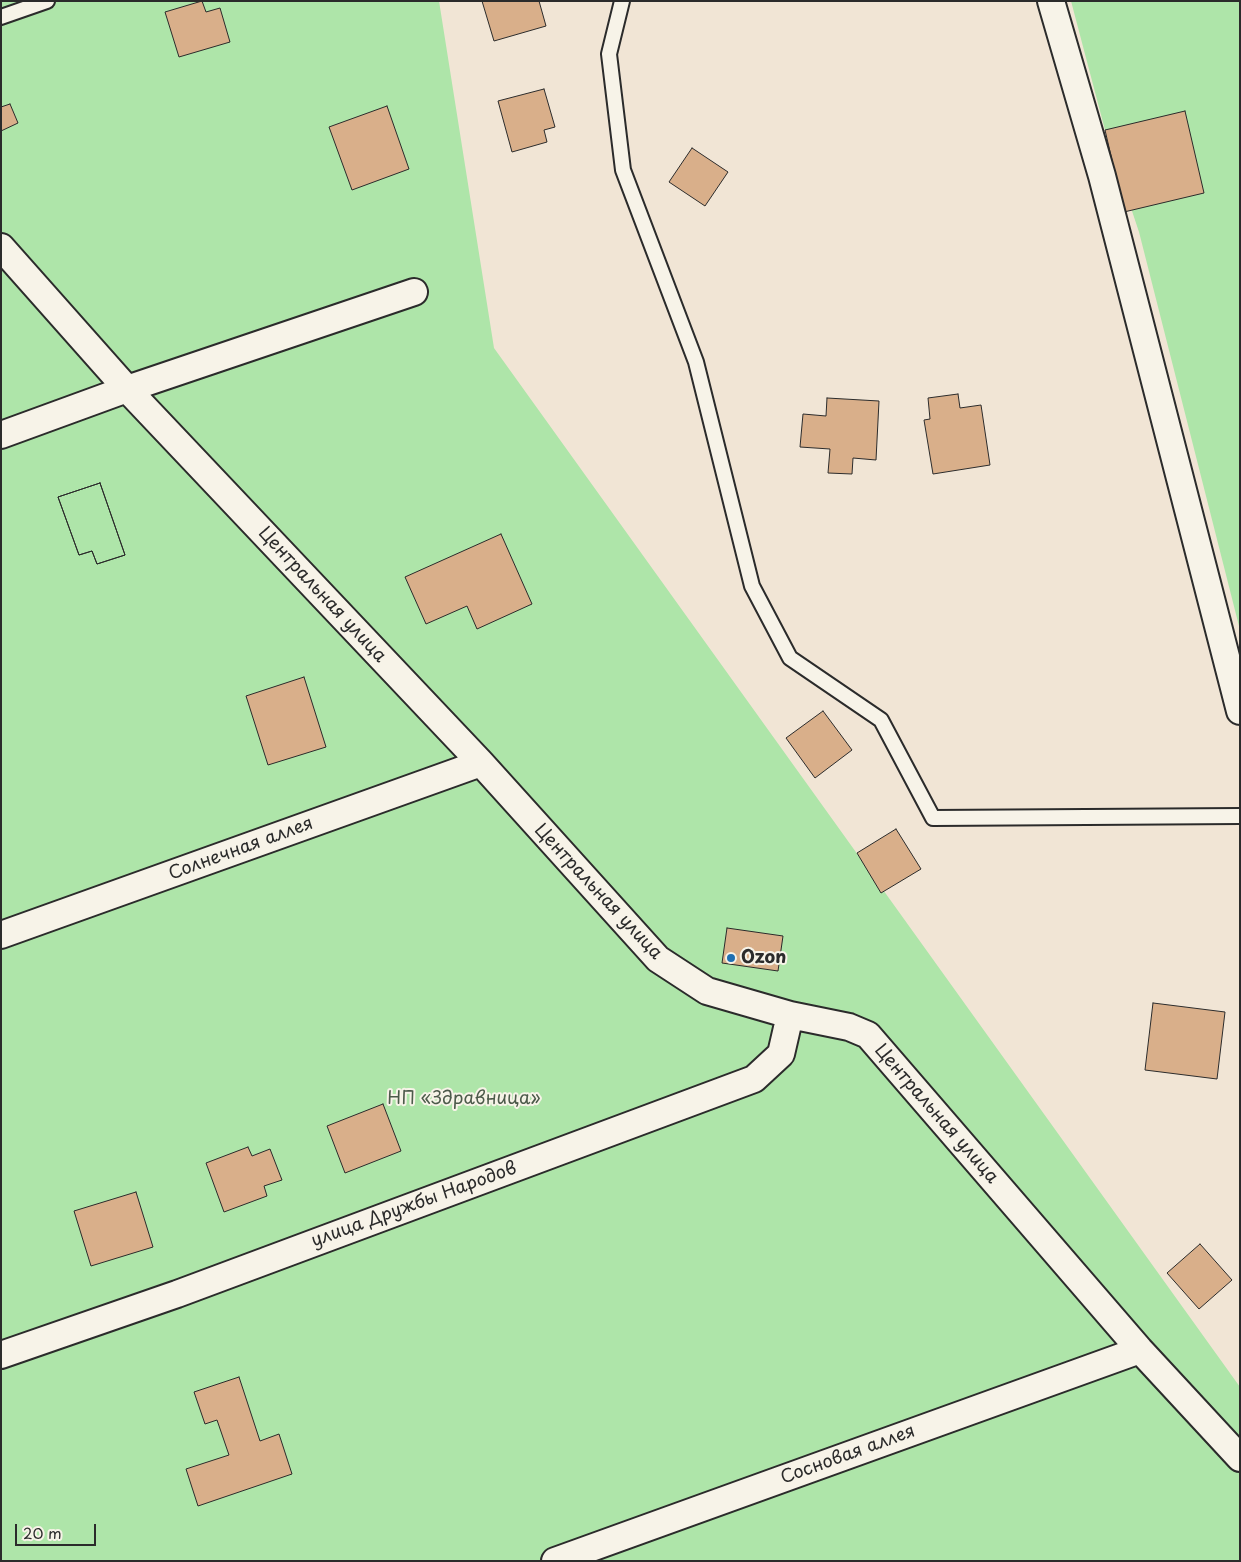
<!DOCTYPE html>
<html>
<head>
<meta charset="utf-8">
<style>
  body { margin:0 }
  #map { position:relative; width:1241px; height:1562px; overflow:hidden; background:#f1e5d5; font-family:"Playpen Sans",sans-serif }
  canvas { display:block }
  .frame { position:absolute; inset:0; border:2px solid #2b2b2b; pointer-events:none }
  .scale { position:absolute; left:15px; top:1524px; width:81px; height:22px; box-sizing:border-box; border:2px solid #2b2b2b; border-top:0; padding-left:6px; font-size:15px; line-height:18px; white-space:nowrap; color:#2b2b2b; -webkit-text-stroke:4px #f7f3e8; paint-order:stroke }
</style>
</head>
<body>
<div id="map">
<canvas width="1241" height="1562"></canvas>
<div class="frame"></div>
<div class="scale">20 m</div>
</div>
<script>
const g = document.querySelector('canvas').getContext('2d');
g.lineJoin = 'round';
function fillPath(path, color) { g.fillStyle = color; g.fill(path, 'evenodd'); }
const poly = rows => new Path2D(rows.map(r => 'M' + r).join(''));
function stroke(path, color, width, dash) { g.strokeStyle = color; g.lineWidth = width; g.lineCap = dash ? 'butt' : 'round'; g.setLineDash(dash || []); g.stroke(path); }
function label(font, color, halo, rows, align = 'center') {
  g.font = font + ' "Playpen Sans",sans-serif'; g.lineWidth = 4; g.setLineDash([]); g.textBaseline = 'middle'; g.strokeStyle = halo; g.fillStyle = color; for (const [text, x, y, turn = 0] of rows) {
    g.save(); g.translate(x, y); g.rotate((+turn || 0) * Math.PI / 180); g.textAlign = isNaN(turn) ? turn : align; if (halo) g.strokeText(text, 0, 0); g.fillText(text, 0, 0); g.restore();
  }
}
fillPath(poly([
  [1,1,439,1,494,348,1240,1387,1240,1561,1,1561],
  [1071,1,1240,1,1240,630,1139,232,1105,130]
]), '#aee5a9');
const building = poly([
  [202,1,206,12,220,8,230,42,179,57,165,12,202,1],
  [482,1,539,1,546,26,494,41,482,1],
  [544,89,555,127,544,130,547,142,512,152,498,101,544,89],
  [10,104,18,123,1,131,1,107,10,104],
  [387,106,409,169,352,190,329,127,387,106],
  [1185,111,1204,193,1124,212,1105,130,1185,111],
  [692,148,728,172,705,206,669,182,692,148],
  [958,394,960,408,981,405,990,465,933,474,924,420,930,419,928,398,958,394],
  [827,398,879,401,876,460,853,458,852,474,828,473,830,449,800,447,803,414,826,416,827,398],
  [100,483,125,555,97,564,92,551,79,555,58,497,100,483],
  [100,483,125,555,97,564,92,551,79,555,58,497,100,483],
  [501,534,532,604,477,629,467,606,426,624,405,577,501,534],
  [304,677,326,747,268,765,246,696,304,677],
  [823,711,852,750,815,778,786,738,823,711],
  [896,829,921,869,881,893,857,853,896,829],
  [727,928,783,936,778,971,722,963,727,928],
  [1153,1003,1225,1012,1217,1079,1145,1070,1153,1003],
  [383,1104,401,1151,345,1173,327,1126,383,1104],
  [248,1147,252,1156,270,1149,282,1180,264,1186,267,1196,224,1212,206,1163,248,1147],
  [136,1192,153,1247,91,1266,74,1211,136,1192],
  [1200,1244,1232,1280,1199,1309,1167,1273,1200,1244],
  [239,1377,260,1441,279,1434,292,1474,198,1506,186,1469,229,1455,217,1420,205,1424,194,1392,239,1377]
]);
fillPath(building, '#d9af8a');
stroke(building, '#2b2b2b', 1);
const service = poly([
  [622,1,609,54,623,170,696,362,752,586,790,658,881,720,933,818,1240,816],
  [1,17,47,1]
]);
const minor = poly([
  [1051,1,1102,176,1240,711],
  [1,247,127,389,481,763,658,959,707,991,790,1015,849,1027,868,1035,1140,1350,1240,1458],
  [1,435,127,389,414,292],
  [1,935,481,763],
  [1,1355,177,1294,754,1079,781,1054,790,1015],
  [555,1561,1140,1350]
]);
stroke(service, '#2b2b2b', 18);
stroke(minor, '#2b2b2b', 30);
stroke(service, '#f7f3e8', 14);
stroke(minor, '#f7f3e8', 26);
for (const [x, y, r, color] of [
  [731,958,5,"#1f6fb2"]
]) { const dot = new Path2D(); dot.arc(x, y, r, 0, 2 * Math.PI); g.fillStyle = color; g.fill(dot); stroke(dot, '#f7f3e8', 2); }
label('18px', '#2b2b2b', '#f7f3e8', [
  ["Центральная улица",322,595,47],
  ["Солнечная аллея",241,849,-20],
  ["Центральная улица",598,892,47],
  ["Центральная улица",936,1114,49],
  ["улица Дружбы Народов",414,1205,-20],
  ["Сосновая аллея",848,1455,-20]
]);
label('bold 18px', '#2b2b2b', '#f7f3e8', [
  ["Ozon",741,958]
], 'left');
label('18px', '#4c5a4a', '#f7f3e8', [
  ["НП «Здравница»",464,1099]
]);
</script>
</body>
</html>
